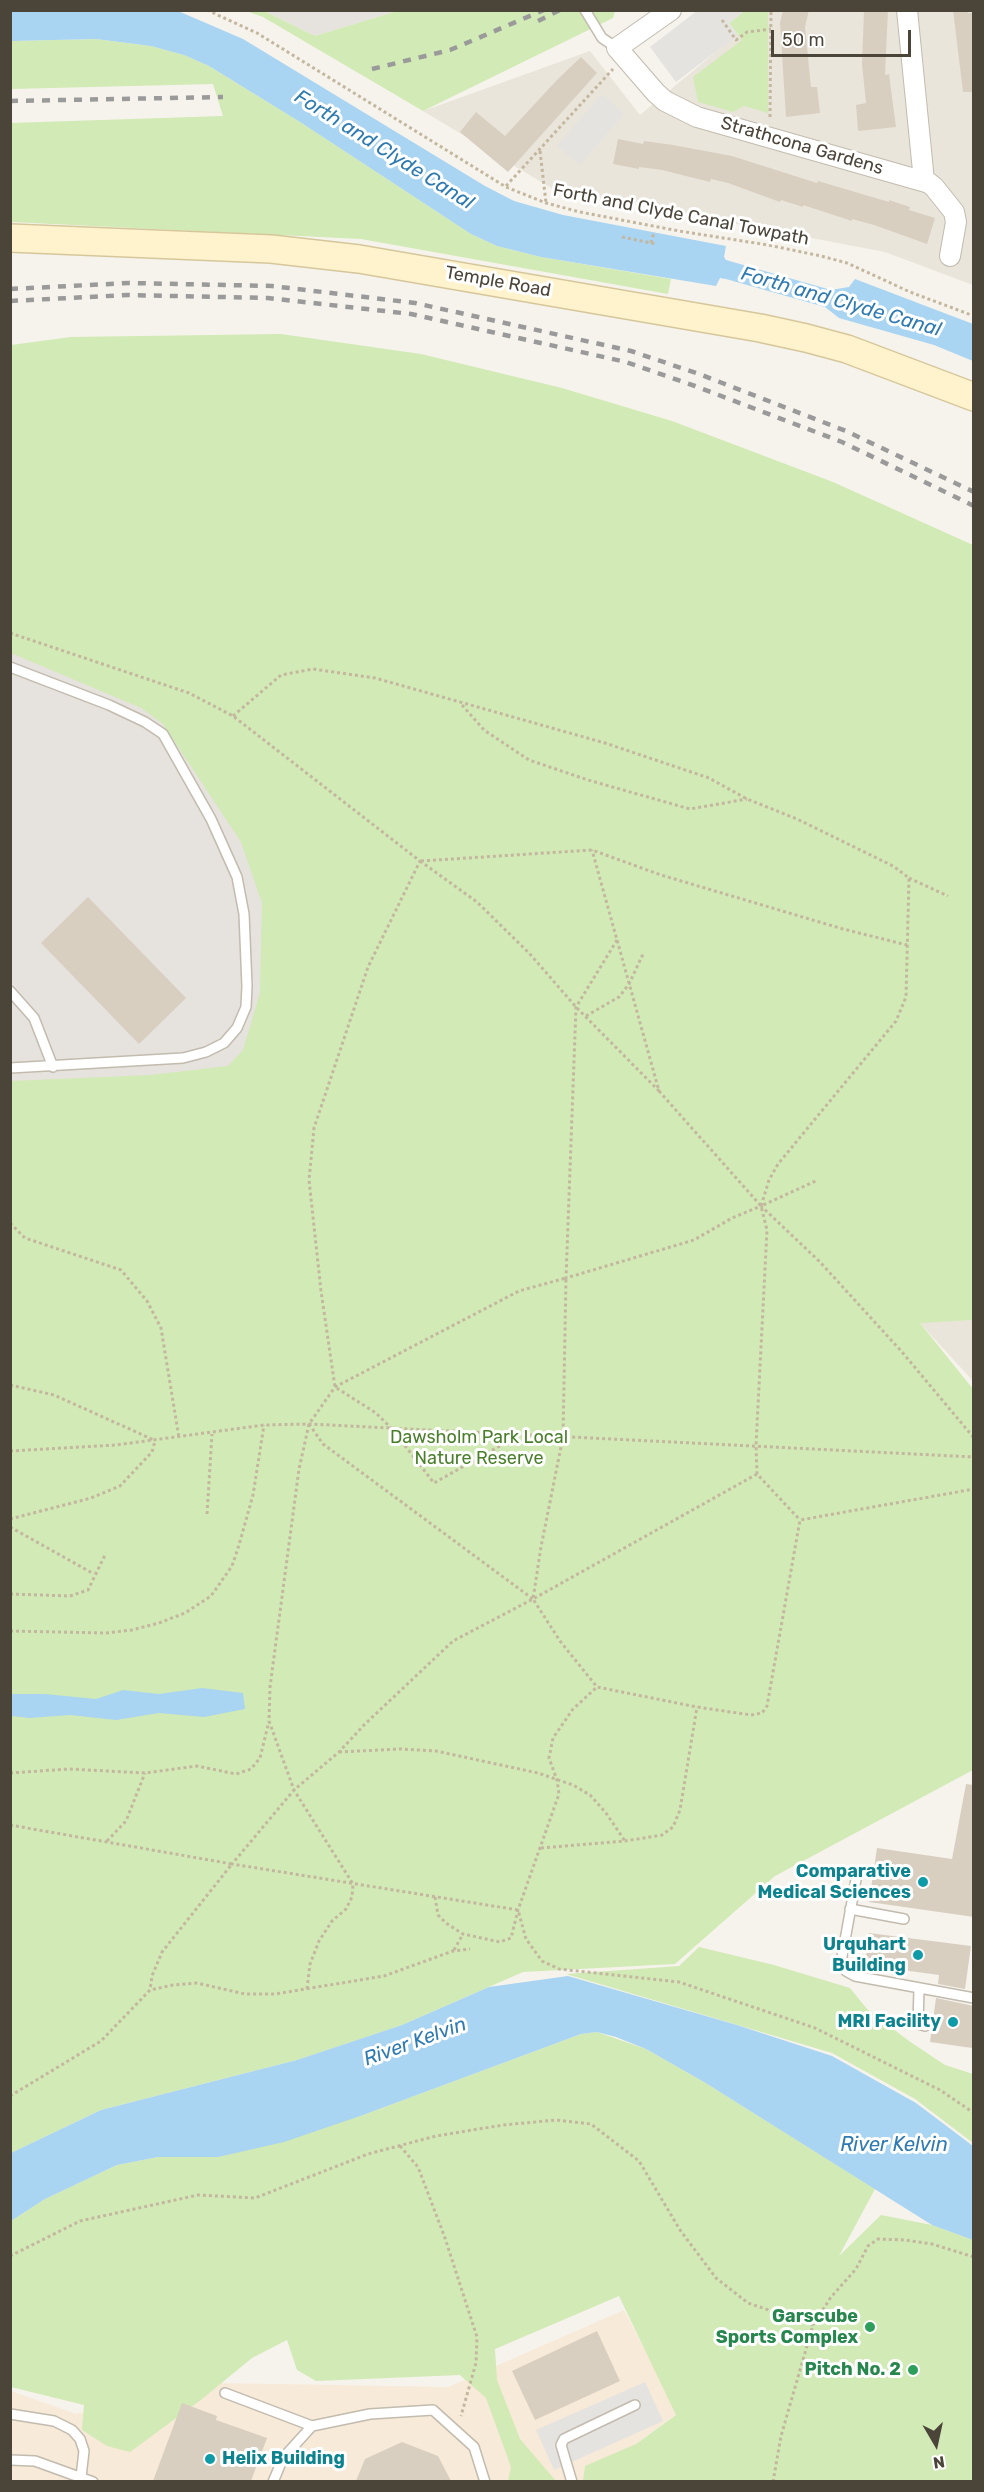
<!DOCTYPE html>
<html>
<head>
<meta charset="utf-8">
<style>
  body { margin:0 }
  #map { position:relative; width:984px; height:2492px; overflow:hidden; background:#f6f3ec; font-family:Rubik,sans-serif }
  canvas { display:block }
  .frame { position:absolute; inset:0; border:12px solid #4b4439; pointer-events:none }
  .north { position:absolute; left:906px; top:2414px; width:60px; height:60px; -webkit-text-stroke:4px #fff; paint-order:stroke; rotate:171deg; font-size:16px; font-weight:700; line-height:24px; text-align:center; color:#4b4439 }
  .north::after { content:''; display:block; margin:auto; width:21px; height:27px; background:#4b4439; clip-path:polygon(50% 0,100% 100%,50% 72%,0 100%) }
  .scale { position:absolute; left:771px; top:30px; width:140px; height:27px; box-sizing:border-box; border:3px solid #4b4439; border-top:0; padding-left:8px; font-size:18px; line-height:21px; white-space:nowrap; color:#4b4439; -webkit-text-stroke:4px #fff; paint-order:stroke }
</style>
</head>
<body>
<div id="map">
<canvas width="984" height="2492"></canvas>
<div class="frame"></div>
<div class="north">N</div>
<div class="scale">50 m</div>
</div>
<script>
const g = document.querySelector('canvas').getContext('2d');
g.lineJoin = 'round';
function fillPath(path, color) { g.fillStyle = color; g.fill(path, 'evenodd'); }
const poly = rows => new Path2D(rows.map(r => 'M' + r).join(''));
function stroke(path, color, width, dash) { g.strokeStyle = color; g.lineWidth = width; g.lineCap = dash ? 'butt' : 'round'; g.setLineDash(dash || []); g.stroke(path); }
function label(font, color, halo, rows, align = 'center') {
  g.font = font + ' Rubik,sans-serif'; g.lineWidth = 6; g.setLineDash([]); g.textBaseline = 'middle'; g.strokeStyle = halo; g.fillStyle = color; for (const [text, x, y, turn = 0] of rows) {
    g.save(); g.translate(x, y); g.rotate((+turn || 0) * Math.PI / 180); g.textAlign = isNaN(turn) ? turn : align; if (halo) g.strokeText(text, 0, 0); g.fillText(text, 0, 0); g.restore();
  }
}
fillPath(poly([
  [765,11,973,11,973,285,885,252,553,189,423,111,590,51,640,115],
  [973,1320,973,1381,919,1322]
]), '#eae5da');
fillPath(poly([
  [624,2310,678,2413,585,2481,11,2482,11,2391,76,2414,216,2383,448,2387]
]), '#f7ead8');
fillPath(poly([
  [264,11,397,11,315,36],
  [10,645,160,707,195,744,264,882,264,990,255,1040,221,1074,11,1091]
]), '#e6e2dd');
fillPath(poly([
  [246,11,264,11,315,36,397,11,615,11,613,18,423,111,263,17],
  [740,11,768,11,768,113,744,106,733,112,698,102,693,77,742,40,729,23,742,13],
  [96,39,151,46,184,55,209,66,300,122,471,234,497,246,541,257,671,279,668,294,361,239,11,222,10,123,223,116,213,84,11,89,11,41],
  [281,334,421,354,562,388,672,421,833,482,973,545,973,1320,920,1323,973,1389,973,1770,775,1876,675,1964,523,1972,402,2025,297,2060,101,2110,11,2153,11,1081,150,1075,228,1066,243,1050,260,993,262,903,241,842,163,724,141,708,11,653,11,345,71,337],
  [699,1947,774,1965,850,1988,867,2009,909,2041,945,2065,973,2074,973,2143,915,2099,832,2053,566,1974,679,1966],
  [597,2032,646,2049,704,2082,875,2189,839,2256,881,2215,932,2225,973,2240,973,2481,583,2481,585,2466,636,2444,676,2415,619,2296,495,2349,497,2380,520,2439,556,2481,508,2481,511,2467,486,2398,460,2375,316,2381,297,2370,287,2340,252,2358,202,2399,130,2452,107,2446,82,2430,84,2405,11,2387,11,2221,45,2199,117,2165,158,2157,218,2157,363,2115,581,2034]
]), '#d2eab5');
fillPath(poly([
  [698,10,740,11,742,13,729,23,738,35,676,82,650,47],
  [602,94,624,114,580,165,557,146],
  [645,2382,663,2421,554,2470,536,2430]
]), '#e5e3e0');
fillPath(poly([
  [11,10,178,11,243,39,485,186,514,201,563,215,726,246,724,257,726,260,831,290,849,287,855,279,973,324,973,361,934,345,839,318,825,307,726,279,720,278,716,286,541,257,497,246,471,234,300,122,209,66,184,55,151,46,96,39,11,41],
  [202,1688,243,1693,245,1709,204,1717,159,1713,116,1720,70,1715,30,1718,11,1716,11,1694,45,1694,96,1699,123,1690,159,1694],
  [568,1976,737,2025,832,2056,916,2103,973,2146,973,2240,932,2225,704,2082,646,2049,616,2037,597,2032,581,2034,363,2115,284,2142,218,2157,158,2157,117,2165,45,2199,11,2221,11,2153,101,2110,297,2060,402,2025,489,1987]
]), '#a9d4f2');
fillPath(poly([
  [783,10,809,10,805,27,811,87,817,87,820,113,786,117,780,23],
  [864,10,888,10,885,75,889,74,896,127,858,131,856,105,866,103,862,64],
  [953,10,968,10,968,13,972,13,974,92,963,92],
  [581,57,597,73,508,172,460,132,476,112,505,136,556,81],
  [618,139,643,144,644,141,673,145,732,156,817,183,818,181,889,202,889,200,910,207,909,210,935,218,927,244,874,225,852,219,852,221,803,205,803,207,781,200,780,202,728,183,711,179,710,182,662,170,639,167,639,169,613,164],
  [88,897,186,998,139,1044,41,943],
  [966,1784,974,1785,974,1917,869,1902,877,1848,952,1859],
  [869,1933,971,1946,965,1989,938,1984,939,1975,865,1965],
  [936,1998,974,2006,972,2048,930,2042],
  [597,2331,620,2381,535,2420,512,2371],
  [182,2403,217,2416,216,2420,267,2438,251,2481,153,2481],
  [402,2442,438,2456,451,2481,356,2481,365,2459]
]), '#d8cfc1');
const lane = poly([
  [585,10,602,38,617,48],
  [10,667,109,705,145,722,163,734,211,819,237,877,244,914,247,986,246,1007,237,1028,224,1043,206,1052,183,1058,10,1068],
  [10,991,34,1018,53,1067],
  [857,1874,841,1962,846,1971,855,1976,974,1998],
  [850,1909,904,1919],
  [919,1989,918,2024,925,2026],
  [225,2393,312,2426],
  [10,2414,54,2421,72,2430,80,2439,84,2451,81,2477],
  [10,2460,35,2461,93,2482],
  [273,2482,283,2458,312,2426,370,2414,433,2410,474,2447,485,2482],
  [572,2482,561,2445,564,2439,635,2405]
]);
const street = poly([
  [671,10,617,48,656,93,665,101,697,117,929,183,934,187,954,212,956,222,950,256],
  [907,10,924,181]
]);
const secondary = poly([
  [10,238,271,249,359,259,760,328,806,338,847,349,974,397]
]);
stroke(lane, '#c2bbae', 12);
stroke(street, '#c2bbae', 22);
stroke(secondary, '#d6c79b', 30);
stroke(poly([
  [207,10,257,33,506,187,546,203,580,212,679,231,768,245,821,256,847,263,910,292,974,316],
  [722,20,736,40,747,32,771,29],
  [770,117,771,10],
  [540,151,546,203],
  [506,186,613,69],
  [622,237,656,244],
  [651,243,654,232],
  [10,633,189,693,233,716,420,861,368,967,314,1128,309,1180,321,1291,335,1387,376,1413,392,1429,434,1483,521,1434],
  [462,705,484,730,529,760,588,780,690,809,747,799],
  [233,716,281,675,313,669,375,678,605,743,709,778,747,799,797,819,893,866,909,878,906,997,896,1021,778,1164,769,1180,761,1206,818,1180],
  [420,861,477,902,529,953,576,1007,659,1091,592,850],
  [421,861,592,850,661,875,843,929,907,945],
  [909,878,948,896],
  [617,940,576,1007,566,1278,694,1240,732,1218,761,1206,820,1262,902,1352,974,1438],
  [586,1016,619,997,629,984,644,952],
  [659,1091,761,1206,767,1230,756,1445,757,1474,800,1520],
  [10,1223,25,1238,121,1270,147,1301,161,1328,179,1438],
  [10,1385,54,1395,154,1440],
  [309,1424,323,1444,533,1599],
  [10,1451,116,1445,264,1425,309,1424,974,1457],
  [757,1474,533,1599,453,1641,365,1724,339,1752,294,1790,232,1864,518,1910,526,1939,542,1961,559,1969,679,1982,815,2028,940,2090,974,2113],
  [207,1514,212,1434],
  [10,1519,91,1498,120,1486,152,1452,155,1441],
  [10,1527,94,1574],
  [10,1594,70,1596,88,1590,106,1553],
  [10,1631,106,1633,132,1630,159,1623,185,1613,211,1596,232,1566,239,1545,253,1495,264,1425],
  [339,1752,400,1749,436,1751,538,1773,573,1785,590,1795,606,1813,625,1841],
  [10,1773,69,1769,145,1773,197,1766,236,1774,251,1769,260,1758,269,1721],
  [10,1825,232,1864,162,1952,152,1976,150,1990],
  [107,1841,126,1821,145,1773],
  [541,1848,625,1841,662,1835,673,1827,680,1810,697,1707],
  [435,1897,438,1915,446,1923,463,1934,500,1942,511,1938,518,1910,559,1794,557,1780,549,1758,553,1738,573,1709,597,1687],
  [454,1950,463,1934],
  [307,1989,310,1964,319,1941,332,1921,346,1909,352,1897,353,1884,294,1790,269,1721,270,1687,299,1469,309,1424,335,1387,519,1291,566,1278,563,1437,541,1547,533,1599,560,1641,597,1687,697,1707,751,1715,762,1713,767,1706,800,1520,974,1489],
  [10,2096,101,2041,150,1990,173,1985,197,1983,245,1994,275,1994,384,1976,453,1951,470,1949],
  [400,2146,418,2167,445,2238,477,2337,476,2363,461,2416],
  [10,2256,80,2221,198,2195,255,2198,368,2154,436,2136,503,2125,556,2120,591,2124,639,2161,680,2230,716,2278,748,2303,813,2325],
  [773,2482,781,2436,813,2325,831,2297,856,2269,868,2246,878,2239,905,2240,932,2244,974,2257]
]), '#c4b79f', 3, [3, 3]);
stroke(lane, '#fff', 9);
stroke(street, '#fff', 20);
stroke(secondary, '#fff3cd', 27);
stroke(poly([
  [538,21,560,10],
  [372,69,450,50,544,10],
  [10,101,223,97],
  [10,289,129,283,272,286,415,303,631,351,699,374,846,431,974,492],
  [10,301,128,295,268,298,411,314,626,362,695,386,842,442,974,506]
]), '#9a9a9a', 4.5, [8, 8]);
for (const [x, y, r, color] of [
  [923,1882,6,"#0f9aa8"],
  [918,1955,6,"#0f9aa8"],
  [953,2022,6,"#0f9aa8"],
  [870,2327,6,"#2e9e5b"],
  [913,2370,6,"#2e9e5b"],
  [210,2459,6,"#0f9aa8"]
]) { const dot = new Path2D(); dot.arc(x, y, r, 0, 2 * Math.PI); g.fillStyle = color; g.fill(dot); stroke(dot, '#fff', 2); }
label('18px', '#4b4439', '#fff', [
  ["Strathcona Gardens",802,146,16],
  ["Forth and Clyde Canal Towpath",681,215,11],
  ["Temple Road",498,282,10]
]);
label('18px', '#4a7f2a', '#fff', [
  ["Dawsholm Park Local",479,1438],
  ["Nature Reserve",479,1459]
]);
label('bold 18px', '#0d838f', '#fff', [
  ["Comparative",911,1872],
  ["Medical Sciences",911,1893],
  ["Urquhart",906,1945],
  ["Building",906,1966],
  ["MRI Facility",941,2022],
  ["Helix Building",222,2459,"left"]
], 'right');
label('bold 18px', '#27864d', '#fff', [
  ["Garscube",858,2317],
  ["Sports Complex",858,2338],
  ["Pitch No. 2",901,2370]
], 'right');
label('italic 20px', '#2e7ab2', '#fff', [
  ["Forth and Clyde Canal",384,150,32],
  ["Forth and Clyde Canal",841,302,16],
  ["River Kelvin",415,2042,-20],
  ["River Kelvin",894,2145]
]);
</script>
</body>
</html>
